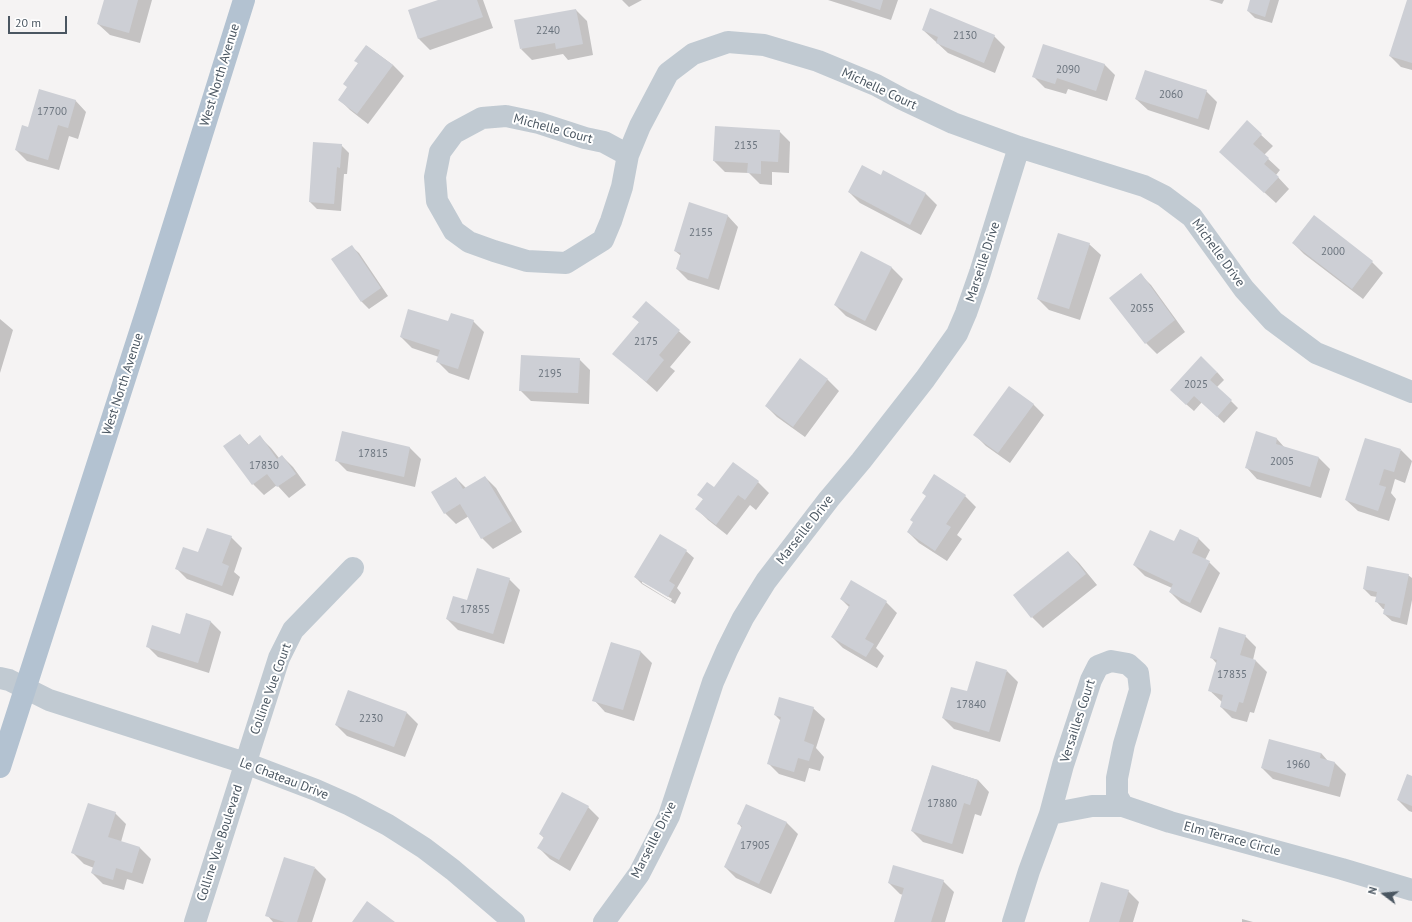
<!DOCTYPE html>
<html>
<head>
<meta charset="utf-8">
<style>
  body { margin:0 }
  #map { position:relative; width:1412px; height:922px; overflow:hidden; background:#f5f3f3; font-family:"PT Sans",sans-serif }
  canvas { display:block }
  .north { position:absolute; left:1364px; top:874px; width:40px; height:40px; -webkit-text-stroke:3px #fff; paint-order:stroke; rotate:286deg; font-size:11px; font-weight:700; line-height:16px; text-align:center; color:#4a5661 }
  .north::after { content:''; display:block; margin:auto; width:14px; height:18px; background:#4a5661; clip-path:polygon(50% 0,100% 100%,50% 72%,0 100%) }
  .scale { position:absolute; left:8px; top:16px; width:59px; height:18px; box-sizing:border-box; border:2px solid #4a5661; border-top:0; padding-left:5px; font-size:12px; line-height:14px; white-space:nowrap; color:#4a5661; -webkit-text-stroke:3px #fff; paint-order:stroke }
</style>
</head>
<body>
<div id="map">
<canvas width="1412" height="922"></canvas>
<div class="north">N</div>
<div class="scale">20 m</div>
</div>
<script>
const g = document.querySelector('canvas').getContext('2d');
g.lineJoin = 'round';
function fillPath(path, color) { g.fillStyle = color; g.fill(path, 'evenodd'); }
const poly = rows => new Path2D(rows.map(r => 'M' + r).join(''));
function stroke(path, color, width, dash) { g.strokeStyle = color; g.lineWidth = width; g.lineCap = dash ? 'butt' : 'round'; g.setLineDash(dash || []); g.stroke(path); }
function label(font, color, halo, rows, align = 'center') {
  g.font = font + ' "PT Sans",sans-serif'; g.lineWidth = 4; g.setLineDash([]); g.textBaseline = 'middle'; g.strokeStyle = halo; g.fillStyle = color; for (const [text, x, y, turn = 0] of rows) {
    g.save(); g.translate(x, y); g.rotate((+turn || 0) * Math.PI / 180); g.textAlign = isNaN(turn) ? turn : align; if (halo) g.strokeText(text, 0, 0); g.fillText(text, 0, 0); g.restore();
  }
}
fillPath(poly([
  [105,0,152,0,140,43,110,35,98,24],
  [441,0,483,0,493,28,430,50,419,39,409,11],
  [622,0,642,0,629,7],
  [828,0,898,0,891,20],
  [1209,0,1224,0,1222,4],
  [1251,0,1279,0,1272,23,1255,18,1248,11],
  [1408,0,1412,0,1412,70,1401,67,1390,56],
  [576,10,587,21,593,55,568,60,563,54,532,60,521,49],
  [923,30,994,36,1005,47,995,73,948,53],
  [367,46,393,65,404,76,368,124,350,110,339,99,348,88,359,64,356,61],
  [1104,64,1115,75,1107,101,1068,89,1066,94,1045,88,1034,77],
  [1206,91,1217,102,1209,130,1148,110,1136,99],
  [75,100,86,112,78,139,69,136,59,170,27,161,16,150,29,128],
  [1247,122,1273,146,1264,155,1280,170,1276,175,1289,189,1276,203,1220,152],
  [779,131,790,142,789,173,772,172,772,185,760,184,749,173,725,172,714,161],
  [341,145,349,153,347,174,344,174,341,211,317,209,310,202],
  [883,172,926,194,937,205,921,235,860,203,849,192,881,176],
  [727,215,738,227,719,290,688,280,677,269,681,256,675,251],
  [1314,217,1372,262,1383,273,1363,299,1304,254,1293,243],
  [1089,244,1101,255,1080,320,1049,310,1038,299],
  [351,246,359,253,388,296,369,309,362,302,332,259],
  [861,252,892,268,903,279,876,331,846,316,835,305],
  [1140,274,1151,285,1185,332,1157,354,1146,343,1111,298],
  [646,302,691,342,670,367,675,371,657,392,614,354,640,323,634,317],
  [0,319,13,330,0,373],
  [473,321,484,332,469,380,449,373,438,362,439,357,412,348,401,337,449,322],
  [579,359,590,370,589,404,531,401,520,390],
  [800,360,828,380,839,391,805,437,777,417,766,406],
  [1217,372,1224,380,1217,387,1238,408,1224,423,1202,402,1194,411,1179,398],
  [1033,404,1044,415,1010,463,986,446,975,435],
  [343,432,410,448,421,459,415,487,347,471,336,460],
  [1256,433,1277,439,1285,448,1319,458,1330,469,1321,498,1257,479,1246,467],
  [240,435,249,445,260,437,271,448,279,458,282,456,293,467,306,485,289,498,277,485,264,495,253,484],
  [1401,450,1412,461,1405,483,1395,479,1391,493,1396,499,1389,521,1358,511,1346,500],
  [485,477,496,488,522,532,493,549,482,538,469,516,456,524,445,513,456,478,466,488],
  [758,482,769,493,756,510,750,505,727,535,708,520,697,509,704,500,699,495,714,489],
  [965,496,976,507,957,535,962,539,947,561,919,543,908,532],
  [1180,530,1199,539,1210,550,1205,560,1209,562,1220,573,1201,613,1181,603,1170,592,1172,588,1145,576,1134,565,1174,543],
  [660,535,686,551,694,558,677,588,681,593,675,604,642,584,635,577],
  [642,581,672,599,671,601,642,583],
  [231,537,242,548,234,572,240,577,233,596,187,579,176,568,199,554],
  [1068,552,1079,563,1097,585,1043,628,1032,617],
  [1408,575,1412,578,1412,600,1407,625,1392,621,1384,614,1385,609,1383,609,1376,601,1377,597,1371,596,1364,589],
  [509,579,520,590,504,644,458,630,447,619,467,601],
  [841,599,886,602,897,613,876,648,884,656,877,668,843,648,832,637,849,607],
  [210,621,221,632,209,673,158,657,147,646,180,635],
  [1245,636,1256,647,1253,660,1256,661,1267,672,1254,713,1250,712,1247,722,1232,718,1221,707,1222,702,1209,690,1217,664,1211,657],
  [611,643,641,652,652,663,634,721,605,712,594,700],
  [1007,671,1018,682,1000,742,954,729,943,718],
  [813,708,825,719,816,748,824,757,820,771,809,768,805,782,779,774,768,763,781,721,775,715],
  [407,713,418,724,405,757,347,736,336,725],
  [1321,753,1328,761,1335,763,1346,774,1340,797,1273,779,1262,768],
  [932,766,978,780,989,792,981,816,975,814,963,854,923,842,912,831],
  [1412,777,1412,812,1409,811,1398,800],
  [747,805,787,823,798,834,771,894,736,878,725,867,742,828,738,823],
  [588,807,599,818,570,871,550,859,539,848,544,838,540,834],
  [115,813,126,824,121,842,140,848,151,859,143,884,127,879,124,890,103,884,92,873,94,868,84,864,73,853],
  [315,868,326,879,312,922,273,922,267,915],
  [943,881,954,892,945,922,895,922,903,895,900,894,889,883],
  [1128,891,1139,902,1133,922,1090,922],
  [1242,919,1253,922,1242,922]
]), '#0003');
fillPath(poly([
  [104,0,138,0,129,33,97,24],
  [438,0,477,0,483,17,418,39,408,10],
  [850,0,883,0,880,10],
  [1250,0,1270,0,1265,17,1247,11],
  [1407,0,1412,0,1412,63,1389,56],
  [930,8,995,35,984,63,936,43,938,37,922,30],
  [576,9,583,44,556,49,555,43,520,49,514,20],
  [1043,44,1105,64,1096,91,1057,78,1055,84,1032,77],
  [366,45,393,65,357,114,338,100,347,87,343,84,358,63,354,61],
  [1145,70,1207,90,1198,119,1135,99],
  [39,89,76,100,68,128,58,125,48,160,15,150,22,125,28,127],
  [1247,120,1262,134,1253,144,1269,158,1264,164,1279,177,1264,193,1219,152],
  [715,126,780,130,778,162,761,161,761,174,747,173,748,163,713,161],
  [313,142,342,144,340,168,337,167,334,204,309,202],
  [862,165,881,175,883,170,926,193,910,225,848,192],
  [689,202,728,215,708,279,676,269,681,253,674,251],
  [1314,215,1373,261,1352,289,1292,243],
  [1058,233,1090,243,1069,309,1037,299],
  [352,245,381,288,361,302,331,259],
  [861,251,892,267,865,321,834,305],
  [1141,273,1175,320,1145,344,1109,298],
  [646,301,680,330,659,355,664,360,646,382,612,354,639,322,632,317],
  [408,309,448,321,451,313,474,320,458,369,436,362,440,350,400,337],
  [521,355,580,358,578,393,519,391],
  [1201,356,1217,372,1210,380,1232,400,1217,417,1194,396,1186,405,1170,390],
  [800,358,828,379,793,427,765,406],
  [1009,386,1034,404,998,453,973,435],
  [342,431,410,447,404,477,335,461],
  [1256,431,1277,438,1276,444,1319,457,1310,487,1245,468],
  [240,434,248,445,260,435,277,459,282,455,296,474,277,487,267,474,252,485,223,446],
  [1365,438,1401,449,1394,472,1384,469,1379,485,1386,487,1378,511,1345,500],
  [733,462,759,481,745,500,738,495,716,525,695,509,703,499,697,495,707,482,714,487],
  [934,474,966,495,946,524,951,527,935,551,907,532,913,522,910,520,926,496,922,493],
  [485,476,512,521,481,539,460,504,444,514,431,492,456,477,463,489],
  [207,528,232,536,222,563,229,566,222,586,175,569,183,547,198,552],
  [1180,529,1199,538,1192,553,1210,561,1190,603,1169,592,1173,584,1133,565,1150,530,1174,541],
  [660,534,687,550,669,581,675,585,668,597,634,577],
  [1068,551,1086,574,1031,618,1013,595],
  [1367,566,1409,574,1400,618,1383,614,1385,604,1375,602,1377,592,1363,589],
  [477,568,510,578,493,634,446,619,453,596,467,600],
  [851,580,887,601,865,639,874,644,866,657,831,637,850,605,840,599],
  [186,613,211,621,198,663,146,647,152,625,180,634],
  [1219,627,1246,635,1240,655,1256,660,1243,703,1239,702,1236,712,1220,707,1223,695,1208,691,1217,660,1210,658],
  [611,642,641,651,623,710,592,701],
  [976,661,1007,670,989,732,942,718,951,687,967,691],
  [348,690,407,712,394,747,335,725],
  [779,697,814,707,804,741,814,745,809,761,798,758,794,772,767,764,781,717,774,715],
  [1269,739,1321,753,1320,758,1335,762,1329,787,1261,768],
  [932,765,978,780,970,805,964,803,952,844,911,831],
  [1407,774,1412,776,1412,806,1397,800],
  [562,792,589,806,559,860,537,848,544,837,539,834],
  [88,803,116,812,108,837,140,847,132,873,116,868,113,880,91,873,95,861,71,853],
  [746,804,787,822,759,884,724,867,742,826,737,824],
  [284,857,315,867,297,922,285,922,265,916],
  [893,865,944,880,931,922,894,922,904,888,888,883],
  [1101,882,1129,890,1119,922,1089,922],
  [367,901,395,922,352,922]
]), '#cdcfd5');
stroke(poly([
  [506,116,539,123,585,138,604,142,628,155,622,187,611,221,603,240,566,263,527,261,494,251,469,242,454,231,437,201,435,177,440,152,454,133,482,118,506,116],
  [628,155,640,126,668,73,693,54,728,42,764,45,818,61,876,85,902,99,953,123,1019,147,1144,186,1164,196,1192,217,1244,289,1273,321,1316,353,1412,392],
  [0,678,9,680,49,700,245,763,316,790,350,805,388,825,424,848,453,870,514,922],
  [1050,814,1092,806,1123,806,1170,822,1342,869,1412,890],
  [195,922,279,658,293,630,353,568],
  [604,922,639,874,669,816,713,682,727,650,743,618,766,581,829,499,861,461,925,379,957,334,966,313,980,273,1019,147],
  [1013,922,1029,871,1050,814,1063,765,1091,680,1098,666,1111,661,1128,664,1138,673,1140,690,1124,744,1117,778,1117,796,1123,806]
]), '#c1cad2', 22);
stroke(poly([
  [0,767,147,310,244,0]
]), '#b3c2d1', 22);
label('11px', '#6b747e', null, [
  ["2240",548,31],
  ["2130",965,36],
  ["2090",1068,70],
  ["2060",1171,95],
  ["17700",52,112],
  ["2135",746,146],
  ["2155",701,233],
  ["2000",1333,252],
  ["2055",1142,309],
  ["2175",646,342],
  ["2195",550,374],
  ["2025",1196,385],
  ["17815",373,454],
  ["2005",1282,462],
  ["17830",264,466],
  ["17855",475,610],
  ["17835",1232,675],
  ["17840",971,705],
  ["2230",371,719],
  ["1960",1298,765],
  ["17880",942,804],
  ["17905",755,846]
]);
label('13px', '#4a5661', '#fff', [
  ["West North Avenue",220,75,-73],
  ["Michelle Court",879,89,25],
  ["Michelle Court",553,129,15],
  ["Michelle Drive",1218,253,54],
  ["Marseille Drive",983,262,-72],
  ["West North Avenue",123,384,-72],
  ["Marseille Drive",805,530,-52],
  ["Colline Vue Court",271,689,-70],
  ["Versailles Court",1078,721,-72],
  ["Le Chateau Drive",284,779,21],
  ["Elm Terrace Circle",1232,839,15],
  ["Marseille Drive",654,840,-63],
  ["Colline Vue Boulevard",220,843,-72]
]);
</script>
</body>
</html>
